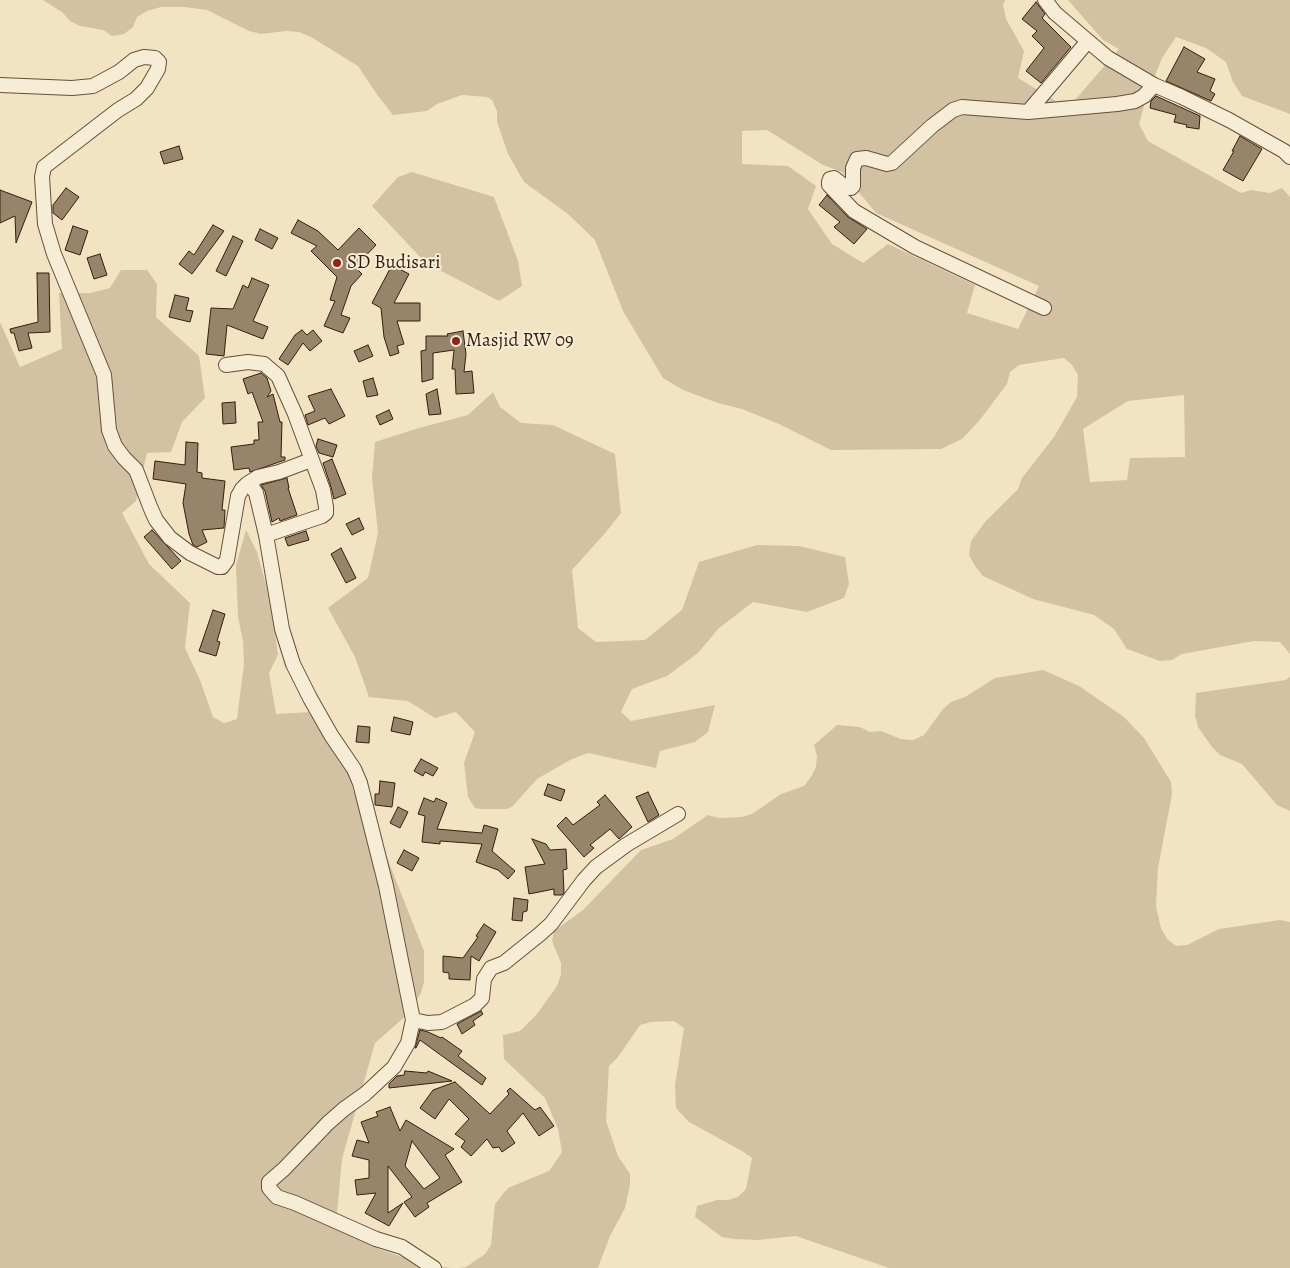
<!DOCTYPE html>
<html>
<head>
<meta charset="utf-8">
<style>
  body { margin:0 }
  canvas { display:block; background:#f2e4c2 }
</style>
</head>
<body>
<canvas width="1290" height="1268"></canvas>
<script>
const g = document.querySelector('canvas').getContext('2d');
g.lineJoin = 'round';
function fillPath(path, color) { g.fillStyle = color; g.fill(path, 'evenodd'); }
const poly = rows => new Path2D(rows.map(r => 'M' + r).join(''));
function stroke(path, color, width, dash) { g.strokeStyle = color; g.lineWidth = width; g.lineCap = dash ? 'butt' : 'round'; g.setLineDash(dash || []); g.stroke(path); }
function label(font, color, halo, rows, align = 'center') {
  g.font = font + ' Alegreya,serif'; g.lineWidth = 4; g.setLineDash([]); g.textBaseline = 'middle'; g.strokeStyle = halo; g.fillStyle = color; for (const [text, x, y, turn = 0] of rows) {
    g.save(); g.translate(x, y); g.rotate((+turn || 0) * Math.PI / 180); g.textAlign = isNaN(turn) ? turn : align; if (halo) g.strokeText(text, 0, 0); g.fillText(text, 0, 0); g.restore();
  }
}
fillPath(poly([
  [43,0,1006,0,1003,4,1006,19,1024,51,1018,78,1056,101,1075,100,1119,49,1103,40,1068,0,1290,0,1290,114,1242,96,1233,82,1226,62,1206,48,1176,37,1162,58,1146,99,1139,124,1148,141,1241,193,1251,190,1270,193,1282,188,1290,197,1290,654,1280,642,1254,641,1193,652,1182,654,1172,660,1160,661,1127,649,1114,629,1094,615,1033,599,983,576,975,566,969,555,971,541,985,522,1018,489,1022,478,1054,437,1077,397,1078,375,1072,365,1064,358,1019,365,1010,372,1007,384,979,421,962,439,941,449,831,450,779,424,742,409,718,403,683,390,663,378,623,311,595,240,568,214,524,182,508,154,497,122,497,111,492,100,487,97,462,95,437,104,427,111,393,115,378,96,358,66,311,37,299,32,286,31,261,34,249,31,207,10,184,7,161,7,147,11,137,17,133,27,124,34,112,36,103,30,80,26,70,21,62,12],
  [767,130,823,165,842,172,876,213,1039,286,1018,329,967,313,975,285,888,244,863,263,832,244,808,209,816,186,788,166,742,164,742,131],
  [1184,395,1185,457,1130,458,1127,480,1090,482,1083,429,1128,401],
  [412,172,494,197,518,261,522,286,499,301,443,272,423,260,372,206,398,177],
  [121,270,147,270,157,284,156,317,199,356,205,398,182,422,171,452,147,453,136,501,122,513,149,564,190,603,185,648,200,680,213,717,224,723,237,719,244,664,243,642,238,617,236,565,246,530,257,552,271,603,278,655,269,673,276,714,310,712,333,751,351,775,353,790,372,820,424,951,424,982,421,993,408,1014,375,1043,342,1159,336,1223,379,1249,423,1264,451,1268,0,1268,0,322,20,367,62,349,59,293,90,293,110,288],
  [493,392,500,407,521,423,553,425,615,454,621,513,606,532,572,570,578,628,596,642,645,640,682,610,699,562,757,545,799,546,845,557,849,584,844,598,807,612,753,602,718,629,698,653,667,676,632,689,621,712,631,721,715,705,708,732,695,742,660,751,656,768,588,753,570,760,537,779,512,807,506,809,480,809,475,808,468,797,464,763,475,732,456,712,435,718,408,701,369,697,355,657,328,608,368,578,378,533,372,478,375,442,419,428,468,415],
  [1043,670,1079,686,1124,717,1144,738,1171,782,1172,794,1158,868,1156,906,1161,928,1167,939,1176,946,1187,945,1219,929,1280,920,1290,922,1290,1268,889,1268,796,1236,758,1240,734,1239,722,1237,695,1217,697,1206,717,1200,728,1200,738,1197,746,1189,752,1158,742,1151,689,1122,676,1108,675,1085,684,1028,674,1021,651,1022,640,1025,618,1057,609,1066,606,1121,618,1156,630,1174,630,1185,625,1208,610,1236,598,1268,459,1268,466,1267,485,1254,491,1245,495,1204,508,1188,549,1171,562,1152,558,1129,545,1098,504,1059,503,1035,520,1031,537,1014,557,986,561,974,561,963,552,941,554,931,583,910,641,850,673,839,708,815,719,818,742,817,752,814,781,794,804,786,811,777,816,767,817,756,814,745,837,725,860,727,870,732,881,731,901,739,913,740,924,735,943,709,951,702,965,697,995,678],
  [1290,677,1290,811,1277,805,1242,764,1220,755,1212,747,1198,727,1195,716,1196,693,1286,680]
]), '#d2c2a3');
const building = poly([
  [1036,2,1045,14,1042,18,1071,47,1041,83,1026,71,1044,48,1032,36,1037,31,1022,19,1036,2],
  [1184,47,1205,59,1197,72,1215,79,1210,91,1215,94,1211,101,1166,81,1184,47],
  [1156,96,1200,116,1199,129,1186,127,1187,125,1174,122,1176,115,1150,108,1151,101,1156,96],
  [1240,136,1262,149,1243,181,1223,170,1234,151,1232,151,1240,136],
  [179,146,183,159,164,164,160,152,179,146],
  [66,188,79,197,62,220,53,213,53,205,66,188],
  [0,190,32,202,16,243,15,216,0,223,0,190],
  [827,195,848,217,867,229,854,244,834,227,840,222,819,205,827,195],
  [298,220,318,231,338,250,359,228,376,245,355,267,362,274,351,286,341,315,350,318,343,333,324,326,335,301,330,300,337,277,311,251,317,246,291,233,298,220],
  [213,225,224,231,192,274,179,264,189,251,194,255,213,225],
  [73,226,88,231,80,255,65,250,73,226],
  [260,229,278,238,272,249,255,240,260,229],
  [233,236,243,241,226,276,216,271,233,236],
  [100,254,107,275,94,279,87,258,100,254],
  [392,265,409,274,394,303,420,303,420,321,397,321,404,344,397,346,399,353,390,356,384,337,381,308,372,303,392,265],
  [37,273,49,273,50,332,28,333,32,348,19,351,14,333,11,333,10,329,38,322,37,273],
  [252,278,269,285,253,321,268,327,263,339,227,325,224,356,206,354,211,308,233,309,243,285,248,288,252,278],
  [175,295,189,298,186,310,193,311,190,322,169,317,175,295],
  [302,330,307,335,313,330,322,341,310,351,303,343,288,365,279,359,295,335,302,330],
  [463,331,466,354,464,372,472,371,474,393,456,394,455,369,452,369,454,350,433,353,433,379,422,382,421,351,426,350,426,336,448,336,447,334,463,331],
  [368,345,373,356,359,362,354,351,368,345],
  [261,373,267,378,271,391,267,397,273,394,280,422,282,422,281,457,285,457,285,460,250,472,249,468,234,470,231,447,254,444,254,440,259,440,258,422,263,422,252,392,248,394,243,379,261,373],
  [373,378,378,395,367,397,363,381,373,378],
  [331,389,345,416,329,424,325,418,308,425,305,415,315,411,308,396,331,389],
  [437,389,441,414,429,415,426,394,437,389],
  [235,402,236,423,223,424,222,403,235,402],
  [389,410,393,419,380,425,376,416,389,410],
  [318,439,337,445,333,457,319,453,316,446,318,439],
  [186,442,198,443,197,472,202,473,202,478,225,481,222,510,225,510,224,528,202,530,207,542,197,547,193,545,189,534,183,503,186,484,153,479,155,461,185,465,186,442],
  [332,459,346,494,334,499,331,487,323,463,332,459],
  [287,478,289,488,288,488,297,515,280,521,279,518,272,522,265,491,261,485,287,478],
  [359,518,364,529,352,535,346,524,359,518],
  [152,530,181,561,172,569,144,537,152,530],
  [306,531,309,540,288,546,285,538,306,531],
  [341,548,356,578,346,583,331,554,341,548],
  [213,610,225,614,217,641,220,642,216,656,199,651,213,610],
  [394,717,413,722,410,735,391,731,394,717],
  [358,726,370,727,369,743,356,742,358,726],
  [421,759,438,768,433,776,425,772,423,776,414,771,421,759],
  [380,781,395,783,392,807,375,805,375,794,379,794,380,781],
  [548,784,565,790,561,801,544,795,548,784],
  [648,792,659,815,648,822,636,797,648,792],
  [605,795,632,827,619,839,610,829,590,845,594,848,584,857,557,826,566,817,573,825,600,805,597,802,605,795],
  [424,798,434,802,436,798,447,803,437,829,482,833,484,825,498,829,492,851,515,871,508,879,498,870,476,862,482,844,440,841,440,844,422,842,425,816,418,814,424,798],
  [398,807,408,812,400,828,390,823,398,807],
  [532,839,546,844,550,850,566,849,567,869,563,870,564,893,562,895,554,895,554,889,529,894,525,867,545,864,532,839],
  [404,850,419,858,412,871,397,863,404,850],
  [514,898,528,900,527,911,523,912,522,921,512,920,514,898],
  [484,924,496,932,479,961,471,956,470,980,449,979,449,973,443,972,443,956,463,958,478,937,476,936,484,924],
  [481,1011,483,1014,473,1021,475,1025,462,1034,457,1024,481,1011],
  [420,1030,428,1032,441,1038,442,1037,462,1051,458,1056,486,1078,482,1085,420,1040,416,1048,415,1048,420,1030],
  [405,1071,427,1073,428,1071,452,1081,389,1088,389,1084,397,1076,404,1075,405,1071],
  [455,1082,490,1114,509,1094,507,1091,510,1088,535,1110,540,1107,554,1126,539,1136,523,1113,507,1131,515,1143,502,1152,499,1147,493,1148,487,1139,471,1156,461,1147,465,1141,455,1134,469,1119,449,1099,435,1119,420,1108,433,1090,455,1082],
  [390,1107,400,1131,406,1120,454,1149,445,1155,462,1182,427,1203,429,1207,415,1217,404,1202,412,1197,388,1166,388,1213,403,1203,389,1226,365,1213,376,1193,357,1195,355,1180,369,1178,369,1160,352,1156,357,1140,369,1143,361,1122,378,1116,376,1112,390,1107],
  [412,1141,440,1178,424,1189,405,1166,412,1141]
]);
fillPath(building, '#98846b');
stroke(building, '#361d0c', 1);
const street = poly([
  [1045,0,1055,13,1108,58,1154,85,1182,97,1229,120,1284,151,1290,157],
  [0,85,72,88,93,86,119,72,134,60,144,57,155,58,159,62,158,69,147,88,136,99,118,110,44,167,42,177,45,224,54,254,104,375,109,430,115,446,124,458,136,470,151,509,156,520,170,538,190,553,218,567,222,567,227,560,238,496,242,489,247,484,252,487,256,493,266,535,282,629,293,664,310,698,331,735,354,769,360,783,386,886,413,1020,408,1043,394,1067,365,1094,344,1109,328,1123,284,1169,269,1182,269,1188,277,1197,295,1203,376,1239,402,1247,434,1268],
  [1028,112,1088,41],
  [1044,308,915,247,854,211,829,185,829,182,830,179,834,178,845,187,851,188,853,186,853,168,857,159,866,158,887,164,892,163,932,126,953,110,962,107,1028,112,1117,104,1135,101,1144,96,1154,85],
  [226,365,248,362,264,364,278,376,295,414,323,490,326,507,326,513,322,516,266,535],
  [247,484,258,477,279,472,311,460],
  [413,1020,428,1023,442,1022,475,1005,482,998,484,979,491,968,504,963,540,934,551,924,584,880,596,867,626,845,678,814]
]);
stroke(street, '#654f3a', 16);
stroke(street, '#f7edd7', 14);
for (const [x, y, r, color] of [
  [337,263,5,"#8f2418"],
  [456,341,5,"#8f2418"]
]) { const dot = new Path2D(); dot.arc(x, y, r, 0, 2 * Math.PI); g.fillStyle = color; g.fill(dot); stroke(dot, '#f7edd7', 2); }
label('19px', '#361d0c', '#f7edd7', [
  ["SD Budisari",347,263],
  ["Masjid RW 09",466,341]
], 'left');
</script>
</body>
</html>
